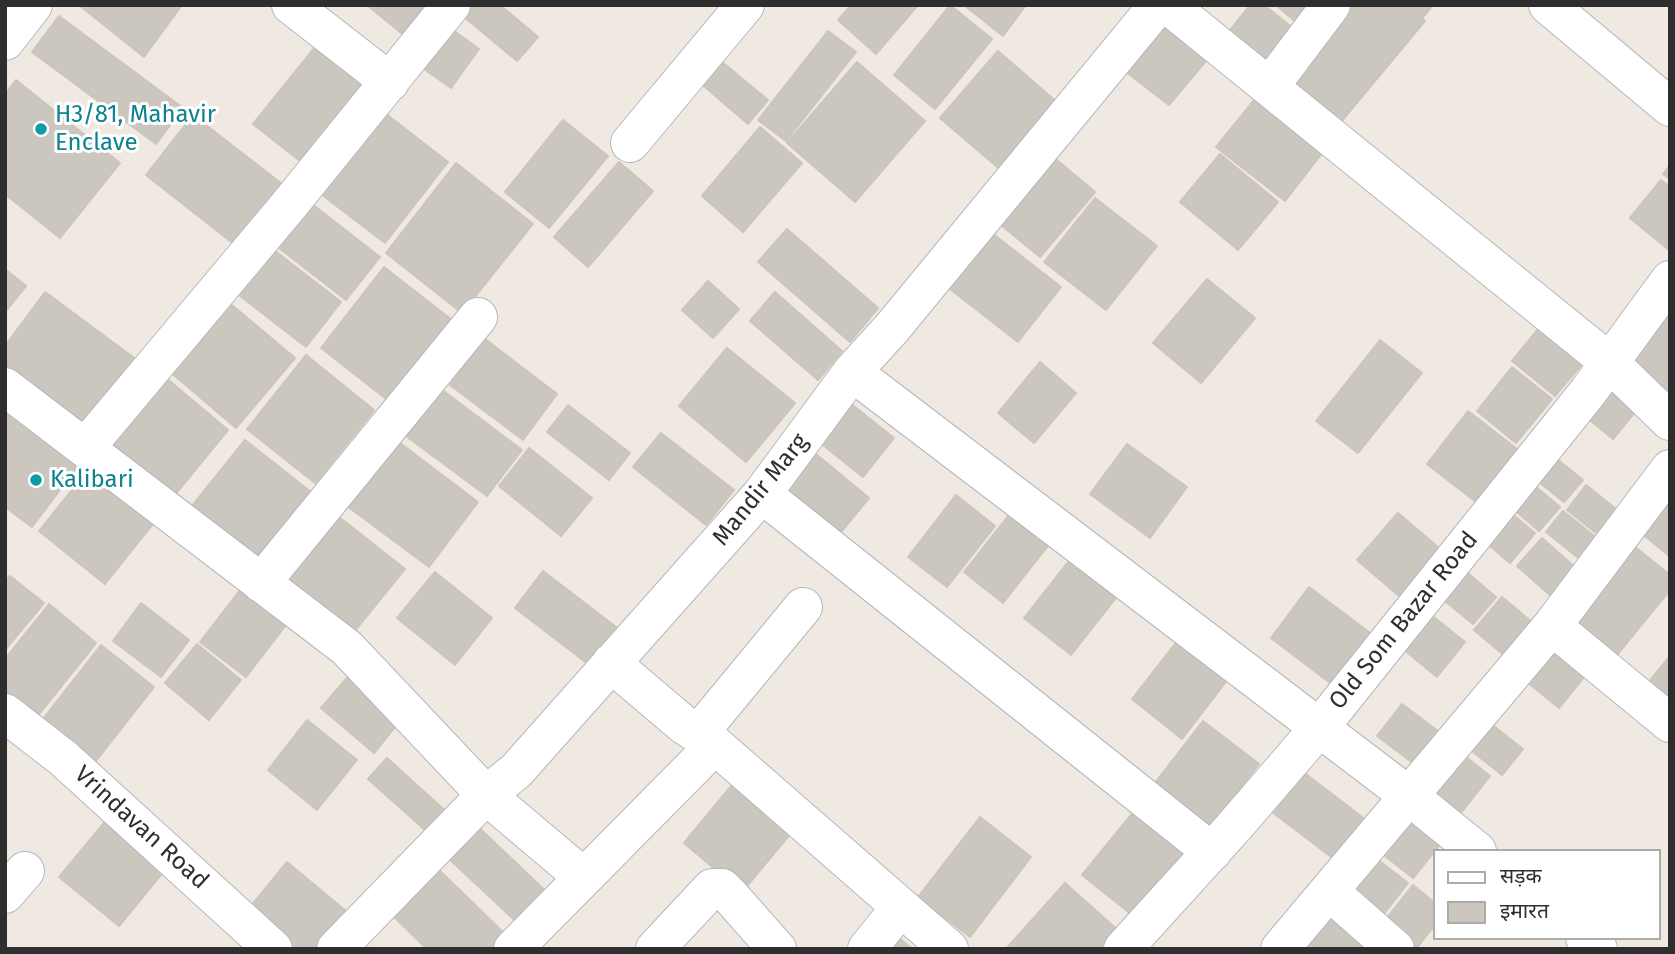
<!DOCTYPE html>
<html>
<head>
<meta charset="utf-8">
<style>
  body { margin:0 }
  #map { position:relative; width:1675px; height:954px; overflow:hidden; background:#efe9e1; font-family:"Fira Sans","Noto Sans Devanagari",sans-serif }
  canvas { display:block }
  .frame { position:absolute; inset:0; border:7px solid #2e2e2e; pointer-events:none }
  .legend { position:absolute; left:1433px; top:849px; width:228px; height:91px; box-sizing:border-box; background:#fff; border:2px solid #ababab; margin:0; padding:9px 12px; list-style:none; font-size:21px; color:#2e2e2e }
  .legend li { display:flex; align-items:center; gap:14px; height:35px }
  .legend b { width:35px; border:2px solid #ababab }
</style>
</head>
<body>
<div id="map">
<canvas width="1675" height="954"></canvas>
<div class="frame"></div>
<ul class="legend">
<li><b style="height:9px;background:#fff"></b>सड़क</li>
<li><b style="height:19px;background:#cbc7bf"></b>इमारत</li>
</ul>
</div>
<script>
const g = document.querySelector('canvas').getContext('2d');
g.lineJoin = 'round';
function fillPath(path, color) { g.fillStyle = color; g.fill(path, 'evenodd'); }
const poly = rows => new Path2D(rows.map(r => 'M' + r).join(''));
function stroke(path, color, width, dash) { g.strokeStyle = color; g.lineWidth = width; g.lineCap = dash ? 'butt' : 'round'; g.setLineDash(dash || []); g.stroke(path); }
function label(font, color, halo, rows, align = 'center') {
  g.font = font + ' "Fira Sans",sans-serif'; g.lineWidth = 6; g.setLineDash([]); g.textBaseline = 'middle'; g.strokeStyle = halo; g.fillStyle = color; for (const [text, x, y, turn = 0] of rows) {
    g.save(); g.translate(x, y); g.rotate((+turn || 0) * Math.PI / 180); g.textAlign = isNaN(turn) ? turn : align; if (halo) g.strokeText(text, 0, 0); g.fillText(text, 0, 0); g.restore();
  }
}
const building = poly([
  [79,5,182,5,144,57,79,5],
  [367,5,441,5,411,41,367,5],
  [471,5,500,5,538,37,517,61,463,16,471,5],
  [851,5,918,5,876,54,838,20,851,5],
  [950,5,992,39,935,109,894,75,950,5],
  [964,5,1026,5,1003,36,964,5],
  [1250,5,1264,5,1298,32,1265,75,1222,40,1250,5],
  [1276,5,1312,5,1297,23,1276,5],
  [1343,5,1407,5,1425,21,1340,123,1283,80,1343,5],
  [1410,5,1433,5,1423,17,1410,5],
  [1162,6,1215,50,1169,105,1117,65,1162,6],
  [59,16,183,108,156,144,32,52,59,16],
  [446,25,479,49,451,88,417,64,446,25],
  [828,31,856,52,786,141,758,120,828,31],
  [320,41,372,82,305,165,253,124,320,41],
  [998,51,1059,104,1002,171,940,118,998,51],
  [710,52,768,100,748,124,691,75,710,52],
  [857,62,925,121,855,202,787,143,857,62],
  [16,80,120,163,60,238,5,194,5,94,16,80],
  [1260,93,1327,147,1285,201,1216,147,1260,93],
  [381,110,448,162,385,243,317,191,381,110],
  [193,115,286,187,239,248,146,175,193,115],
  [563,120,608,156,549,228,505,192,563,120],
  [760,127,802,163,743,232,702,196,760,127],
  [1045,150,1095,192,1040,257,990,216,1045,150],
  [1220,154,1278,202,1238,250,1180,202,1220,154],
  [619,162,653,191,588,267,554,237,619,162],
  [456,163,533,224,462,313,386,253,456,163],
  [1670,165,1670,179,1663,174,1670,165],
  [1661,180,1670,187,1669,250,1630,218,1661,180],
  [303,197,380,257,346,300,270,241,303,197],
  [1095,198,1157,246,1106,310,1044,262,1095,198],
  [979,223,1061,287,1018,342,936,278,979,223],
  [787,229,878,308,850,342,758,262,787,229],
  [261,240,341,302,306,347,226,285,261,240],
  [384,267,457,324,394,405,321,348,384,267],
  [5,269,26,286,5,312,5,269],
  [1207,279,1255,318,1201,383,1153,343,1207,279],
  [708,281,739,309,713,338,682,310,708,281],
  [45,292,141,363,86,438,5,378,5,346,45,292],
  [775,292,842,351,818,380,750,321,775,292],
  [220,295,295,358,236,428,161,364,220,295],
  [1670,295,1670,386,1660,398,1615,362,1670,295],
  [1543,323,1587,358,1555,396,1512,361,1543,323],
  [485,339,557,394,523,440,450,385,485,339],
  [1380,340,1422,373,1358,453,1316,421,1380,340],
  [727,348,795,403,746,462,679,406,727,348],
  [306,355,374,410,315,483,247,429,306,355],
  [1040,362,1076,393,1034,443,998,413,1040,362],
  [1512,367,1552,399,1516,443,1477,411,1512,367],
  [160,373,228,430,173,497,104,439,160,373],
  [1605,377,1640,406,1613,439,1580,412,1605,377],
  [441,389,522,450,487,496,406,436,441,389],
  [845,399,894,438,863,477,814,438,845,399],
  [15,401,87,454,32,527,5,507,5,413,15,401],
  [568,405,630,453,609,480,547,432,568,405],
  [1468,411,1517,449,1476,502,1427,464,1468,411],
  [661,433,734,490,706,525,633,467,661,433],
  [245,440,311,492,254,563,188,511,245,440],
  [396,440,478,502,429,567,347,506,396,440],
  [1127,444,1187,487,1150,538,1090,494,1127,444],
  [529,448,592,498,561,536,499,486,529,448],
  [810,449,869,498,836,538,777,490,810,449],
  [1547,451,1583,480,1564,502,1529,474,1547,451],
  [91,466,157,519,105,584,39,531,91,466],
  [1523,476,1560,507,1539,531,1503,500,1523,476],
  [1586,485,1625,516,1606,541,1567,510,1586,485],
  [1670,494,1670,553,1668,555,1634,527,1670,494],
  [956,495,995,526,947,587,908,557,956,495],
  [1501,505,1535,533,1510,563,1476,534,1501,505],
  [329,509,405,569,348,639,273,579,329,509],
  [1012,511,1051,542,1003,603,964,572,1012,511],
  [1563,511,1603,543,1586,564,1546,532,1563,511],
  [1398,513,1445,553,1405,601,1357,560,1398,513],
  [1542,538,1576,568,1551,596,1517,566,1542,538],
  [1624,538,1670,575,1670,590,1616,656,1563,612,1624,538],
  [1072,557,1119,594,1071,655,1024,618,1072,557],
  [1457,564,1496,597,1473,624,1434,592,1457,564],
  [543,571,616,627,588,664,515,608,543,571],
  [435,572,492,618,455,665,397,618,435,572],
  [10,576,44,603,5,650,5,581,10,576],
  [1309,587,1377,638,1338,689,1271,638,1309,587],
  [240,590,286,625,246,677,200,642,240,590],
  [1502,597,1539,628,1512,662,1474,630,1502,597],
  [141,603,189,640,161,677,113,641,141,603],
  [49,604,96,643,31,724,5,703,5,659,49,604],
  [1420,606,1465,642,1437,677,1392,640,1420,606],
  [1553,636,1592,667,1559,708,1521,677,1553,636],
  [1178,640,1228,679,1182,739,1132,699,1178,640],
  [197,644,241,680,209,720,165,683,197,644],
  [101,645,154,687,92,766,39,724,101,645],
  [1670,656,1670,700,1648,683,1670,656],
  [347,678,399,722,374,753,321,708,347,678],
  [1402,704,1446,737,1421,769,1377,736,1402,704],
  [1482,717,1523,749,1502,775,1462,743,1482,717],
  [307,720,357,760,317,810,268,770,307,720],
  [1203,721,1259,764,1206,832,1151,788,1203,721],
  [1456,749,1490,776,1457,818,1422,792,1456,749],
  [387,758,451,816,433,837,368,779,387,758],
  [1294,765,1374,826,1343,866,1263,805,1294,765],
  [737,779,796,827,742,892,684,843,737,779],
  [1140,804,1193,849,1136,918,1082,875,1140,804],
  [1410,815,1442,842,1413,878,1380,852,1410,815],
  [109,817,169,865,119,926,59,877,109,817],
  [980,817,1031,857,970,937,918,897,980,817],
  [475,824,553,898,524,929,446,856,475,824],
  [1373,856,1408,883,1380,919,1345,892,1373,856],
  [287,862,352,916,324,949,292,949,247,911,287,862],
  [435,866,509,938,499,949,427,949,390,913,435,866],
  [1065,883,1121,933,1107,949,1006,949,1065,883],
  [1413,885,1435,903,1435,925,1416,949,1410,949,1381,925,1413,885],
  [1325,902,1368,949,1286,949,1325,902],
  [890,930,912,949,874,949,890,930]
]);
fillPath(building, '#cbc7bf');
stroke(building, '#cbc5ba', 2);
const minor = poly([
  [291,5,390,82],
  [1168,5,1609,362,1670,421],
  [1548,5,1670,107],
  [5,41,33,5],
  [1270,86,1331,5],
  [630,143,745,5],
  [852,372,1409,796,1477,851],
  [5,387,347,648,486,795,583,877],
  [86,447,289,205,451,5],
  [762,494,1212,852],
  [261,583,478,317],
  [1552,626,1670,723],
  [611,663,684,725,715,745,949,949],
  [5,713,63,758,273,949],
  [699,733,803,607],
  [1329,891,1395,949],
  [5,894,25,871],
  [1585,938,1598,949],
  [336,949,486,795,516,771,762,494,852,372,892,328,1158,5],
  [513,949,715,745],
  [655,949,712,888,722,888,731,897,777,949],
  [867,949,900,908],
  [1123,949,1232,829,1319,728,1588,392,1670,280],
  [1280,949,1552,626,1670,469]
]);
stroke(minor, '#b4b7c1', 40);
stroke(minor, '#fff', 38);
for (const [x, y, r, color] of [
  [41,129,7,"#0f9aa8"],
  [36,480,7,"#0f9aa8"]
]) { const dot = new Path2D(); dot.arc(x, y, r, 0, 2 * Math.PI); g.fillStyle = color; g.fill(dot); stroke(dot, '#fff', 2.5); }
label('24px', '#0d838f', '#fff', [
  ["H3/81, Mahavir",55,115],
  ["Enclave",55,143],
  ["Kalibari",50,480]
], 'left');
label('24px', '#2e2e2e', '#fff', [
  ["Mandir Marg",761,490,-51],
  ["Old Som Bazar Road",1404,621,-51],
  ["Vrindavan Road",141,828,42]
]);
</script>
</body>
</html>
